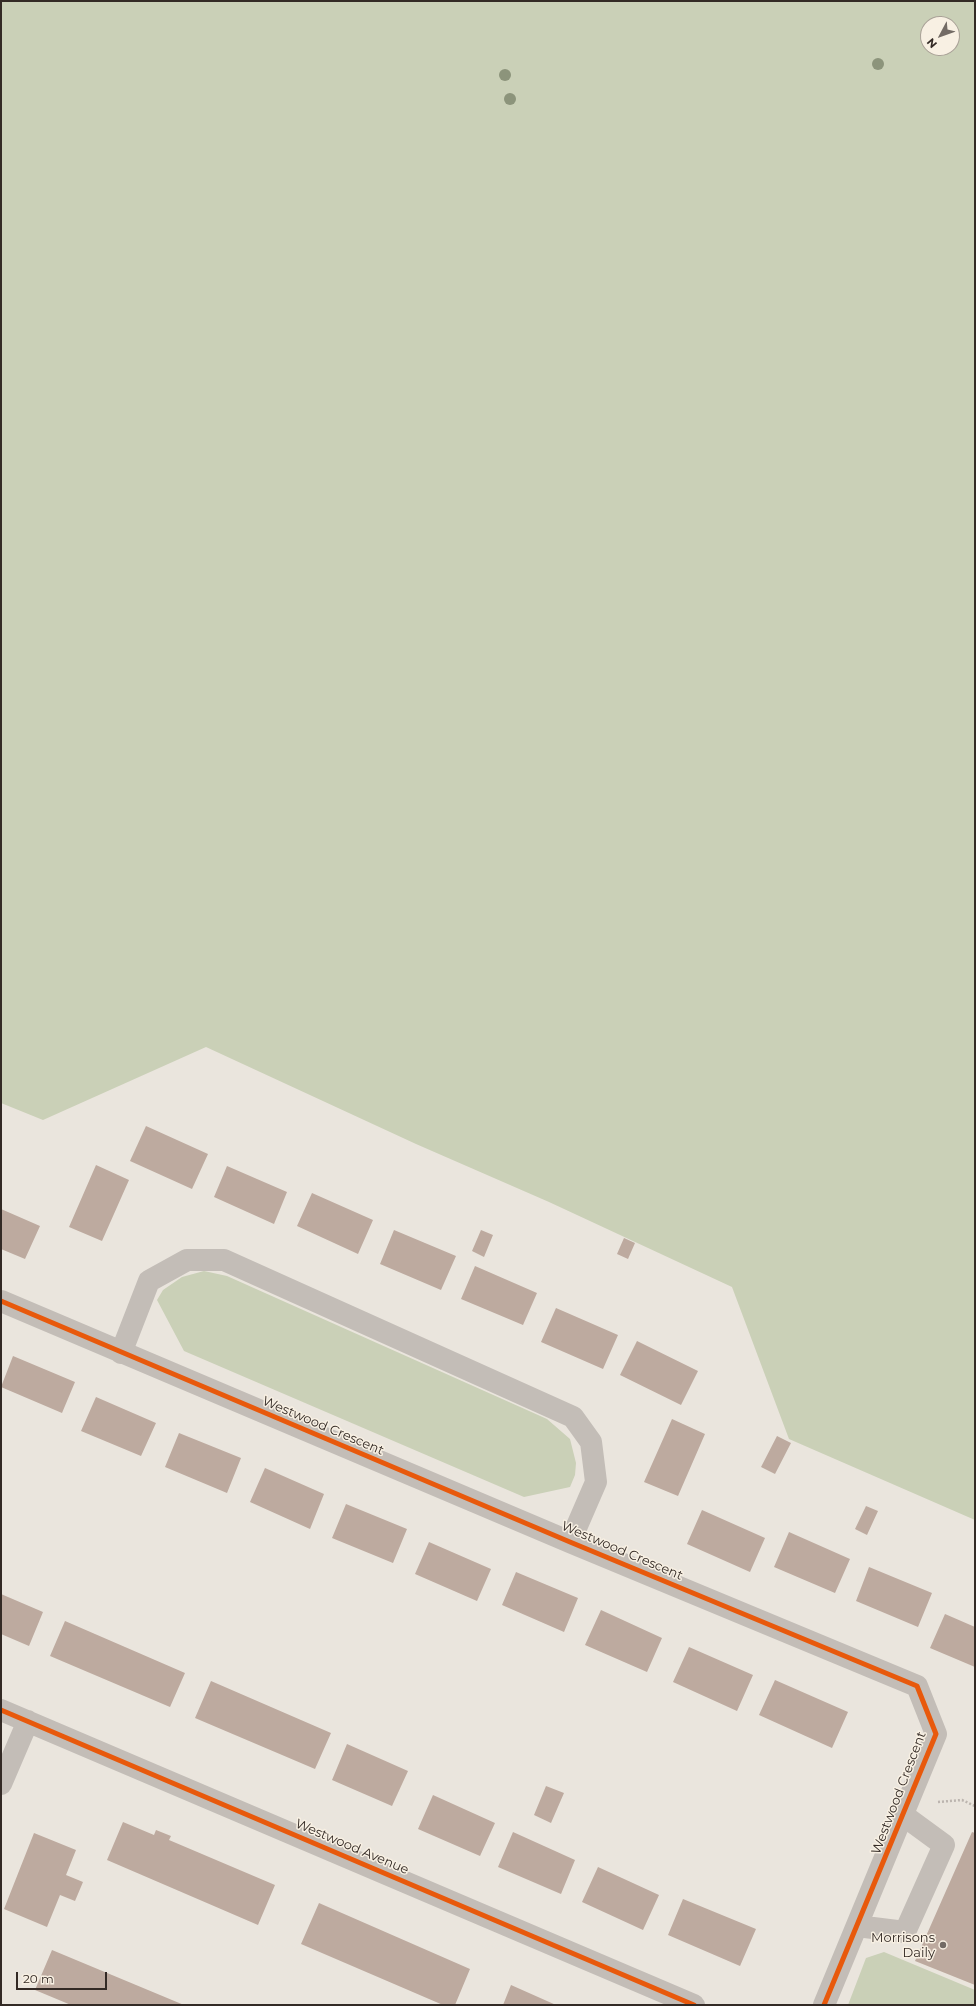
<!DOCTYPE html>
<html>
<head>
<meta charset="utf-8">
<style>
  body { margin:0 }
  #map { position:relative; width:976px; height:2006px; overflow:hidden; background:#eae5dd; font-family:Montserrat,sans-serif }
  canvas { display:block }
  .frame { position:absolute; inset:0; border:2px solid #332a25; pointer-events:none }
  .north { position:absolute; left:920px; top:16px; width:40px; height:40px; box-sizing:border-box; background:#f8f0e3; border:1px solid #a9a197; border-radius:50%; rotate:229deg; font-size:11px; font-weight:700; line-height:16px; text-align:center; color:#332a25 }
  .north::after { content:''; display:block; margin:auto; width:14px; height:18px; background:#736b65; clip-path:polygon(50% 0,100% 100%,50% 72%,0 100%) }
  .scale { position:absolute; left:16px; top:1972px; width:91px; height:18px; box-sizing:border-box; border:2px solid #332a25; border-top:0; padding-left:5px; font-size:12px; line-height:14px; white-space:nowrap; color:#332a25; -webkit-text-stroke:3px #f8f0e3; paint-order:stroke }
</style>
</head>
<body>
<div id="map">
<canvas width="976" height="2006"></canvas>
<div class="frame"></div>
<div class="north">N</div>
<div class="scale">20 m</div>
</div>
<script>
const g = document.querySelector('canvas').getContext('2d');
g.lineJoin = 'round';
function fillPath(path, color) { g.fillStyle = color; g.fill(path, 'evenodd'); }
const poly = rows => new Path2D(rows.map(r => 'M' + r).join(''));
function stroke(path, color, width, dash) { g.strokeStyle = color; g.lineWidth = width; g.lineCap = dash ? 'butt' : 'round'; g.setLineDash(dash || []); g.stroke(path); }
function label(font, color, halo, rows, align = 'center') {
  g.font = font + ' Montserrat,sans-serif'; g.lineWidth = 3; g.setLineDash([]); g.textBaseline = 'middle'; g.strokeStyle = halo; g.fillStyle = color; for (const [text, x, y, turn = 0] of rows) {
    g.save(); g.translate(x, y); g.rotate((+turn || 0) * Math.PI / 180); g.textAlign = isNaN(turn) ? turn : align; if (halo) g.strokeText(text, 0, 0); g.fillText(text, 0, 0); g.restore();
  }
}
fillPath(poly([
  [1,1,975,1,975,1520,789,1439,732,1287,549,1202,416,1144,206,1047,43,1120,1,1103],
  [928,24,952,24,952,48,928,48],
  [204,1271,227,1276,547,1419,570,1439,576,1463,575,1475,570,1487,524,1497,184,1351,157,1300,163,1290,182,1277],
  [884,1952,975,1990,975,2005,848,2005,866,1958]
]), '#cad0b7');
fillPath(poly([
  [146,1126,208,1154,192,1189,130,1161],
  [96,1165,129,1180,102,1241,69,1227],
  [227,1166,287,1192,274,1224,214,1197],
  [312,1193,373,1220,358,1254,297,1226],
  [1,1209,40,1226,25,1259,1,1249],
  [394,1230,456,1256,441,1290,380,1264],
  [481,1230,493,1235,484,1257,472,1251],
  [624,1238,635,1243,628,1259,617,1254],
  [475,1266,537,1293,523,1325,461,1299],
  [556,1308,618,1335,603,1369,541,1342],
  [637,1341,698,1371,681,1405,620,1375],
  [13,1356,75,1382,62,1413,1,1387],
  [96,1397,156,1423,141,1456,81,1431],
  [672,1419,705,1434,678,1496,644,1482],
  [179,1433,241,1458,227,1493,165,1467],
  [777,1436,791,1443,775,1474,761,1467],
  [265,1468,324,1494,310,1529,250,1502],
  [346,1504,407,1529,393,1563,332,1538],
  [866,1506,878,1511,867,1535,855,1529],
  [702,1510,765,1538,750,1572,687,1544],
  [789,1532,850,1559,835,1593,774,1567],
  [429,1542,491,1569,477,1601,415,1574],
  [869,1567,932,1593,918,1627,856,1601],
  [516,1572,578,1598,564,1632,502,1605],
  [1,1594,43,1612,29,1646,1,1634],
  [601,1610,662,1638,647,1672,585,1645],
  [945,1614,975,1627,975,1667,930,1648],
  [65,1621,185,1673,170,1707,50,1656],
  [689,1647,753,1675,737,1711,673,1682],
  [775,1680,848,1712,832,1748,759,1715],
  [211,1681,331,1733,315,1769,195,1718],
  [347,1744,408,1771,392,1806,332,1780],
  [546,1786,564,1793,551,1823,534,1815],
  [433,1795,495,1823,480,1856,418,1829],
  [123,1822,154,1835,156,1830,171,1836,169,1840,275,1885,258,1925,107,1860],
  [513,1832,575,1860,561,1894,498,1867],
  [972,1832,975,1833,975,1985,915,1961],
  [34,1833,76,1850,66,1875,83,1882,75,1901,60,1895,47,1927,4,1909],
  [598,1867,659,1895,643,1930,582,1902],
  [683,1899,756,1929,740,1966,668,1935],
  [319,1903,470,1969,455,2005,443,2005,301,1944],
  [52,1950,184,2005,71,2005,35,1990],
  [511,1985,556,2005,503,2005]
]), '#bdaa9f');
stroke(poly([
  [938,1802,962,1800,975,1806]
]), '#bcb5af', 2.5, [2, 2]);
stroke(poly([
  [1,1301,570,1542,917,1686,936,1734,824,2005],
  [121,1353,149,1281,187,1260,224,1260,573,1417,591,1442,596,1482,570,1542],
  [1,1710,694,2005],
  [1,1784,28,1721],
  [857,1926,905,1932,944,1845,903,1815]
]), '#c3bdb7', 22);
stroke(poly([
  [1,1301,570,1542,917,1686,936,1734,824,2005],
  [1,1710,694,2005]
]), '#e8590c', 5);
g.fillStyle = '#8c947b';
for (const [x, y] of [
  [878,64],
  [505,75],
  [510,99]
]) { g.beginPath(); g.arc(x, y, 6, 0, 2 * Math.PI); g.fill(); }
for (const [x, y, r, color] of [
  [943,1945,4,"#736b65"]
]) { const dot = new Path2D(); dot.arc(x, y, r, 0, 2 * Math.PI); g.fillStyle = color; g.fill(dot); stroke(dot, '#f8f0e3', 1.5); }
label('13px', '#332a25', '#f8f0e3', [
  ["Westwood Crescent",323,1426,23],
  ["Westwood Crescent",622,1551,23],
  ["Westwood Crescent",899,1793,-69],
  ["Westwood Avenue",352,1847,23]
]);
label('13px', '#332a25', '#f8f0e3', [
  ["Morrisons",935,1938],
  ["Daily",935,1953]
], 'right');
</script>
</body>
</html>
